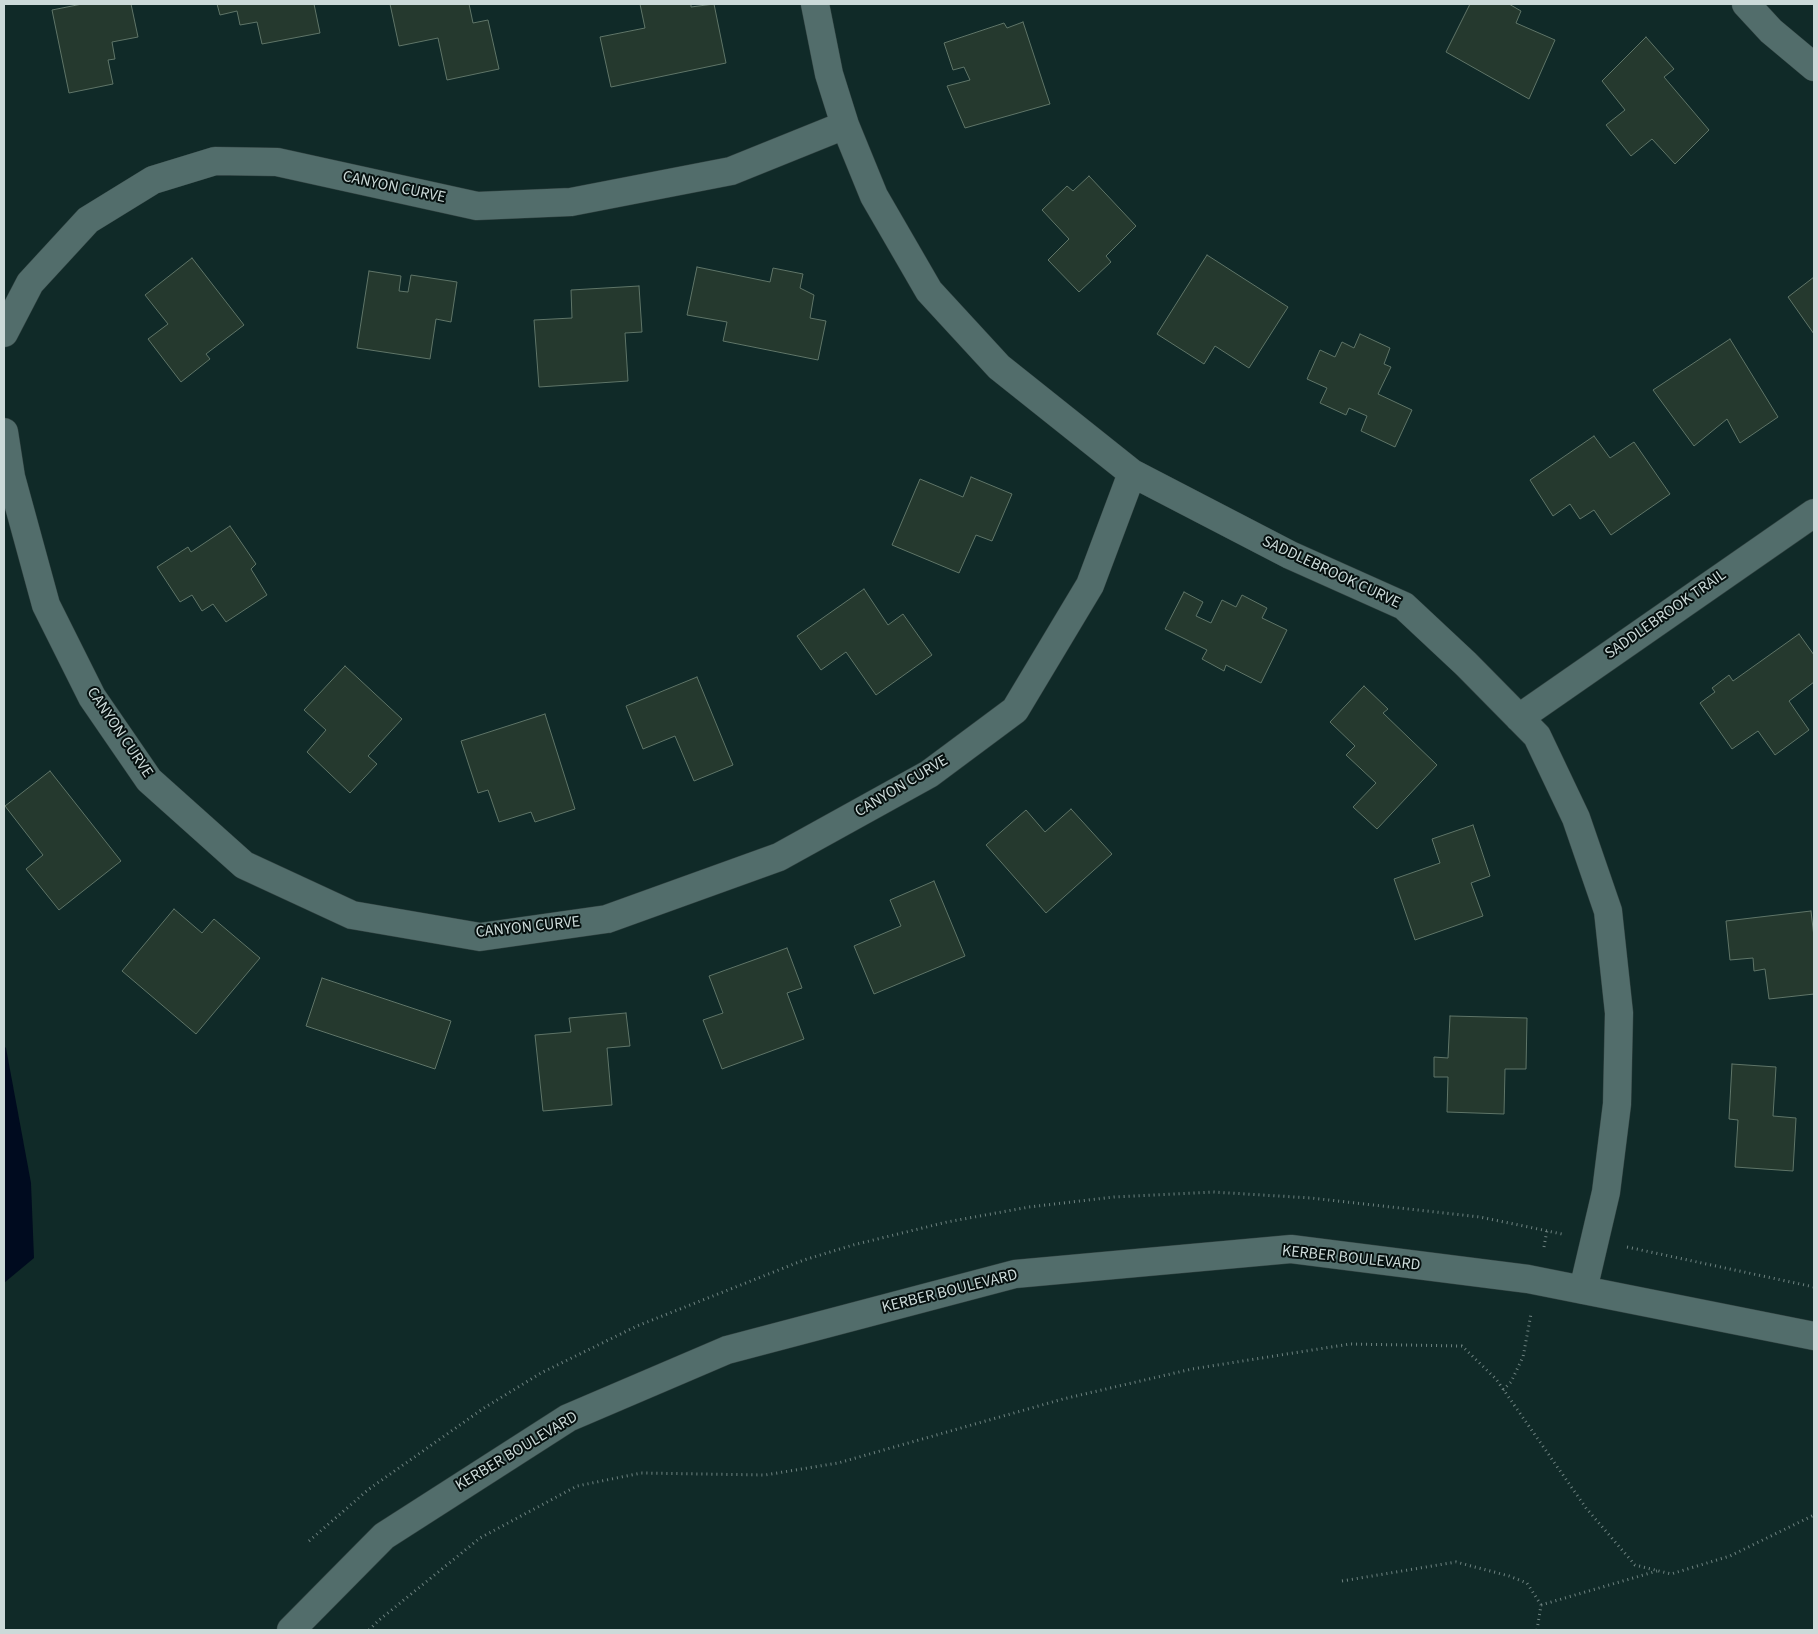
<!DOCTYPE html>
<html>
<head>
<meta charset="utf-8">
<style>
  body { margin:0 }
  #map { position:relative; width:1818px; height:1634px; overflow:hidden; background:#102a28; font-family:"Source Sans 3",sans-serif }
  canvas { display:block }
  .frame { position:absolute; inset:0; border:5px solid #ccdad9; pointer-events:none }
</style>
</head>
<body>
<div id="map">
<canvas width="1818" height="1634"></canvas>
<div class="frame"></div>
</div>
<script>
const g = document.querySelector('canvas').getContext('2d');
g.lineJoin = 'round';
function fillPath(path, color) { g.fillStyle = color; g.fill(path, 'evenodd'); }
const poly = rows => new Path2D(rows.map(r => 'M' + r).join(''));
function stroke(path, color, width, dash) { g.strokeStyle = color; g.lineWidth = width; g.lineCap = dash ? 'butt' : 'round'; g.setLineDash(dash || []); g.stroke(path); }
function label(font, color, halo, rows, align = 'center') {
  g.font = font + ' "Source Sans 3",sans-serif'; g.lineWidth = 4; g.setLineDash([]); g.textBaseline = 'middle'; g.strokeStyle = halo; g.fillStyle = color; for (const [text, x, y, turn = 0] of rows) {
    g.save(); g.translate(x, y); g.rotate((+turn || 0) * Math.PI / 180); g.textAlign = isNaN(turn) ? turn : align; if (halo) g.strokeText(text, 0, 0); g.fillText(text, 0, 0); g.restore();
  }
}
fillPath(poly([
  [4,1046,6,1048,31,1183,34,1258,4,1283]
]), '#000b1f');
const building = poly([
  [82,4,131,4,138,37,112,42,115,59,108,60,113,84,69,93,52,10,82,4],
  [217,4,314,4,320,33,262,44,257,22,240,25,237,11,220,15,217,4],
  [390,4,469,4,473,23,488,20,499,69,447,80,438,38,399,46,390,4],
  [640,4,691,4,691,7,714,4,726,63,611,87,600,37,645,28,640,4],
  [1470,4,1509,4,1521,11,1516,23,1555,40,1529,99,1446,52,1470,4],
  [1023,22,1050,104,965,128,947,86,970,80,964,67,953,70,944,43,1004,23,1007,28,1023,22],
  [1646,37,1674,69,1664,77,1709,130,1675,164,1652,139,1631,156,1606,125,1625,110,1602,81,1646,37],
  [1089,176,1136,226,1106,256,1111,262,1079,292,1048,260,1069,239,1042,210,1067,186,1073,191,1089,176],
  [1207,255,1288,307,1249,368,1215,346,1204,364,1157,334,1207,255],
  [192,258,244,325,206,354,210,359,181,382,148,339,168,324,145,295,192,258],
  [697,267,770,282,773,268,803,274,800,288,814,295,810,318,826,321,818,360,723,341,727,322,687,315,697,267],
  [369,271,401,276,399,291,408,292,411,275,457,282,451,322,436,319,430,359,357,348,369,271],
  [1814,277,1814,334,1788,297,1814,277],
  [639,286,642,332,625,333,628,381,539,387,534,320,572,318,571,290,639,286],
  [1360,334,1390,348,1384,364,1391,367,1378,394,1412,410,1395,447,1361,431,1367,416,1349,408,1346,415,1320,403,1327,388,1307,379,1320,350,1335,357,1342,342,1354,348,1360,334],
  [1730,339,1778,417,1740,443,1727,419,1694,446,1653,390,1730,339],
  [1594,436,1610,458,1634,442,1670,494,1611,535,1594,510,1580,519,1570,504,1553,516,1530,480,1594,436],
  [971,477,1012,494,992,541,976,535,959,573,892,545,920,479,963,497,971,477],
  [230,526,256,564,251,569,267,595,226,622,213,604,202,611,192,595,180,602,157,567,188,547,191,552,230,526],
  [864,589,888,625,903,614,932,655,876,695,846,652,821,670,797,636,864,589],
  [1184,592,1203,602,1196,616,1211,623,1222,600,1236,607,1242,595,1267,608,1262,618,1287,630,1261,683,1226,665,1224,671,1202,659,1207,650,1165,629,1184,592],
  [1799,634,1814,655,1814,682,1789,701,1809,730,1775,755,1758,731,1732,749,1700,703,1715,692,1712,688,1729,675,1733,681,1799,634],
  [345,666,402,719,368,756,377,764,350,793,307,752,326,730,304,710,345,666],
  [697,677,733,765,694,781,675,736,643,749,626,706,697,677],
  [1364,686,1388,709,1383,713,1437,765,1377,829,1353,807,1376,783,1346,755,1355,746,1330,722,1364,686],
  [545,714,575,809,535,822,531,812,499,822,488,790,478,793,461,741,545,714],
  [50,771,121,861,59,910,26,869,43,855,5,806,50,771],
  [1071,809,1112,854,1046,913,986,845,1026,810,1045,832,1071,809],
  [1473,825,1490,876,1471,883,1483,916,1415,940,1394,879,1440,863,1432,839,1473,825],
  [934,881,965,956,874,994,854,946,901,926,890,900,934,881],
  [174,909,202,933,214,919,260,958,196,1034,122,971,174,909],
  [1811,911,1814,937,1814,994,1769,999,1765,969,1754,971,1753,958,1730,960,1726,921,1811,911],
  [787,948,802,988,787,993,804,1039,722,1069,703,1020,723,1013,709,976,787,948],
  [322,978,451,1021,435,1069,306,1026,322,978],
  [626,1013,630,1046,607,1048,612,1105,543,1111,535,1035,571,1032,569,1018,626,1013],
  [1450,1016,1527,1018,1526,1069,1505,1069,1504,1114,1447,1112,1448,1077,1434,1077,1434,1057,1448,1058,1450,1016],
  [1732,1064,1776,1067,1773,1116,1796,1118,1793,1171,1735,1167,1738,1120,1729,1119,1732,1064]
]);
fillPath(building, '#25392e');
stroke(building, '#5f7568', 1);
const minor = poly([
  [815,4,829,74,845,125,874,196,929,291,999,367,1132,473,1290,555,1404,606,1466,664,1537,736,1576,818,1608,911,1619,1013,1617,1104,1606,1192,1583,1290],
  [1746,4,1771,31,1814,67],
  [4,333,30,283,88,220,153,180,215,161,277,162,477,206,571,202,731,171,845,125],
  [4,432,11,477,46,605,92,697,149,780,244,865,352,915,480,937,607,919,779,857,929,774,1015,710,1090,585,1132,473],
  [1519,718,1814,513],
  [291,1630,384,1536,568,1418,727,1350,1015,1274,1291,1249,1528,1279,1814,1336]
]);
stroke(minor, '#314241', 29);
stroke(poly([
  [1544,1247,1547,1230],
  [1627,1247,1814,1287],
  [1503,1390,1511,1382,1523,1357,1531,1314],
  [309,1541,369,1489,484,1408,541,1373,637,1326,804,1260,853,1245,947,1222,1029,1207,1114,1197,1213,1192,1311,1198,1480,1217,1562,1234],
  [1342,1581,1456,1562,1509,1576,1527,1583,1541,1605,1537,1630],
  [1541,1605,1657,1571],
  [369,1630,378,1621,480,1538,577,1486,641,1473,765,1475,838,1463,1063,1399,1192,1369,1350,1344,1462,1346,1496,1379,1586,1508,1635,1565,1671,1574,1730,1556,1814,1515]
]), '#6f8381', 3, [1, 4]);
stroke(minor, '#526d6b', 28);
label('16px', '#ccdad9', '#06100f', [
  ["CANYON CURVE",394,188,12],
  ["SADDLEBROOK CURVE",1331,573,25],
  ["SADDLEBROOK TRAIL",1666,615,-35],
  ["CANYON CURVE",119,733,56],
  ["CANYON CURVE",902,787,-31],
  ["CANYON CURVE",528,928,-6],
  ["KERBER BOULEVARD",1351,1259,6],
  ["KERBER BOULEVARD",950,1292,-14],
  ["KERBER BOULEVARD",517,1452,-31]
]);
</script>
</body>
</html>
